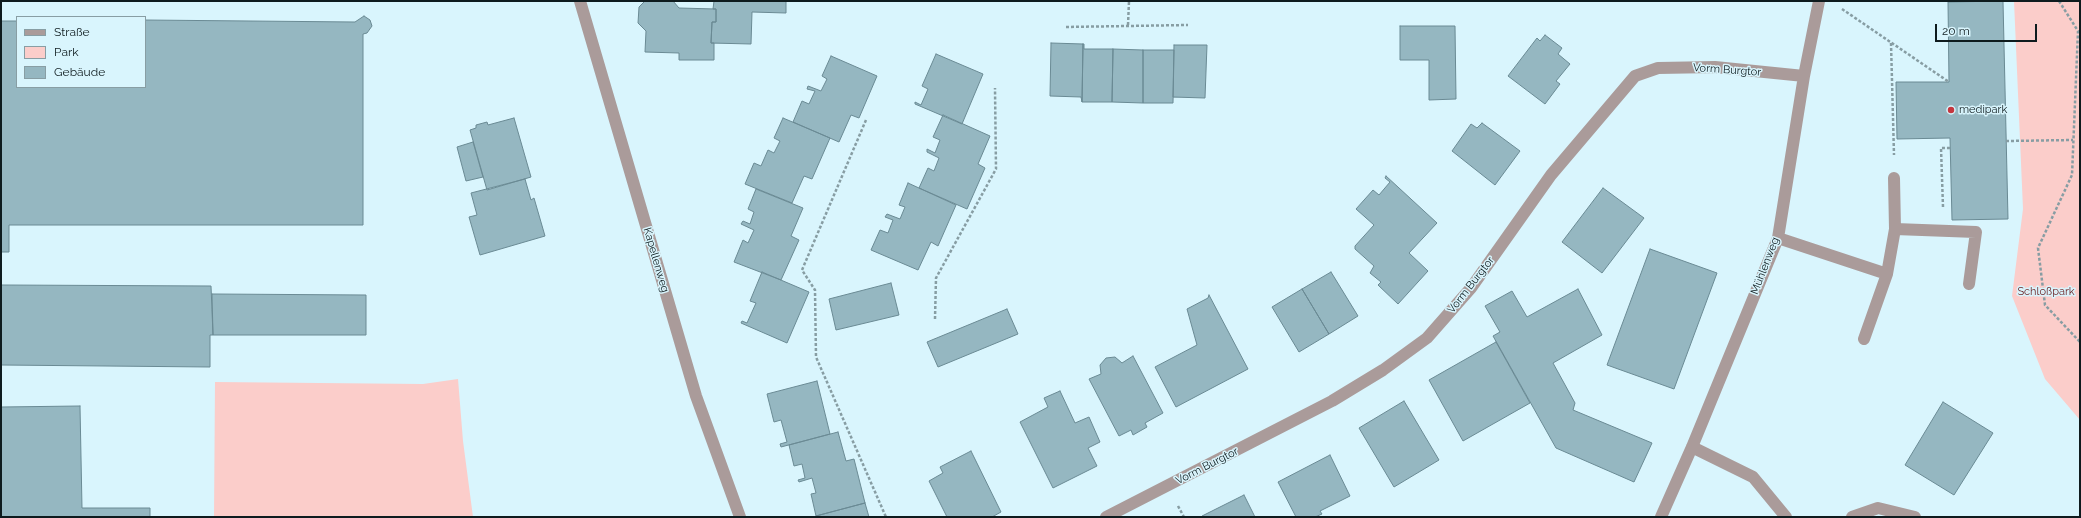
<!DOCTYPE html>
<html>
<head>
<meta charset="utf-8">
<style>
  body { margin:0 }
  #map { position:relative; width:2081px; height:518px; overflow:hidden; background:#d9f5fd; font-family:Raleway,sans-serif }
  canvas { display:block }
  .frame { position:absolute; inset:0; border:2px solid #0e1b1e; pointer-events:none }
  .legend { position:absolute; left:16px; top:16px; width:130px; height:72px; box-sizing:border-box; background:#d9f5fd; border:1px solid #889ea4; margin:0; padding:5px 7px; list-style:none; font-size:12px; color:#0e1b1e }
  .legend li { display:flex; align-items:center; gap:8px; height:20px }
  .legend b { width:20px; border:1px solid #889ea4 }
  .scale { position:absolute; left:1935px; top:24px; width:102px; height:18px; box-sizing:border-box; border:2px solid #0e1b1e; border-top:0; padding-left:5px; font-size:12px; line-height:14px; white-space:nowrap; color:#0e1b1e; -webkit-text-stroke:3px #d9f5fd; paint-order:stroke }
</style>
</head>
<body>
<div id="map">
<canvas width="2081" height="518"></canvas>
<div class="frame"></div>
<ul class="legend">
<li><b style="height:5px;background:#aa9b9a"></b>Straße</li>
<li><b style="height:11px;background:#fbcdca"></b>Park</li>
<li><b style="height:11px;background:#95b7c1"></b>Gebäude</li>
</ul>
<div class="scale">20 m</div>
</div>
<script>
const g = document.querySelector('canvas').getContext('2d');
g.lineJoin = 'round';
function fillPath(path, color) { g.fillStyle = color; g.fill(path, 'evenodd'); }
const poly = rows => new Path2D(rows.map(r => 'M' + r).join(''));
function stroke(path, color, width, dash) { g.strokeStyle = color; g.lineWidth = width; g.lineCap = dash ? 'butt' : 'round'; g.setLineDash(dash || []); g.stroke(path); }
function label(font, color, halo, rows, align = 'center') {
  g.font = font + ' Raleway,sans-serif'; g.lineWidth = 3; g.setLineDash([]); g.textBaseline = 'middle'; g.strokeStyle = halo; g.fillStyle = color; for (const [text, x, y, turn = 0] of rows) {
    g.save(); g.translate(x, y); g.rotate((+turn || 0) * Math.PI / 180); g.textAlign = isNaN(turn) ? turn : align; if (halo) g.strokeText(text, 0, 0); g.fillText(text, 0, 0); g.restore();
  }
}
fillPath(poly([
  [2014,1,2080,1,2080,420,2045,379,2012,296,2023,209],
  [458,379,463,441,473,517,214,517,215,382,423,384]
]), '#fbcdca');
const building = poly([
  [645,1,673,1,679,8,716,9,716,22,712,22,711,43,714,43,714,60,679,60,679,53,645,52,646,31,638,23,639,7,645,1],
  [714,1,786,1,786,13,752,12,751,44,711,43,712,22,716,22,716,9,713,9,714,1],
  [2003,1,2008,219,1952,220,1950,138,1897,139,1896,82,1949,82,1948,2,2003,1],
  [364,16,370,20,372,26,367,33,363,34,363,225,9,225,9,252,1,252,1,21,17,21,17,87,145,87,145,20,355,22,364,16],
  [1400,26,1455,26,1456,99,1429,100,1429,60,1400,60,1400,26],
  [1545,35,1562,48,1558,54,1570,64,1556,81,1560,84,1545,104,1508,76,1537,38,1540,41,1545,35],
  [1051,43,1083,44,1082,102,1081,97,1050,96,1051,43],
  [1083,44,1084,44,1084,49,1113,49,1112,102,1082,102,1083,44],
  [1174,45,1207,45,1205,98,1173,97,1174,45],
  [1113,49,1143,50,1143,103,1112,102,1113,49],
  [1143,50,1174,50,1173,103,1143,103,1143,50],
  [936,54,983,74,962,124,915,104,915,102,921,105,928,89,922,86,936,54],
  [831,56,877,76,859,118,851,115,839,142,793,122,802,101,809,104,815,91,807,89,808,86,821,91,827,79,822,76,831,56],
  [943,115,990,136,978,164,985,168,967,209,919,188,928,168,934,171,939,158,927,152,927,149,935,153,940,140,933,137,943,115],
  [514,118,531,177,487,190,470,130,476,128,476,125,487,122,488,125,514,118],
  [783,118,830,138,812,179,804,176,792,203,745,184,754,163,761,166,768,150,774,153,780,141,774,138,783,118],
  [1482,123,1520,151,1495,185,1452,151,1471,124,1477,128,1482,123],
  [473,142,483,177,466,181,457,147,473,142],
  [1386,176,1437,223,1409,253,1428,271,1398,304,1378,285,1381,282,1370,273,1374,266,1355,249,1355,246,1374,225,1356,209,1373,190,1379,195,1390,182,1385,178,1386,176],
  [525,179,531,200,534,198,545,236,480,255,469,217,477,215,471,193,525,179],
  [908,183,956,205,938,246,931,242,918,270,871,250,880,230,888,233,893,220,885,217,887,214,900,219,905,207,899,205,908,183],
  [1603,188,1644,218,1602,273,1562,242,1603,188],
  [756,189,803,208,791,236,799,240,781,280,734,262,743,240,748,243,754,230,741,224,743,221,750,224,754,212,748,209,756,189],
  [1650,249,1717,273,1674,389,1607,365,1650,249],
  [762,272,809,292,787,343,741,323,742,321,747,323,756,303,750,301,762,272],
  [1331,272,1358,316,1329,334,1302,289,1331,272],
  [891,283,899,315,836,330,829,299,891,283],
  [1,285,211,286,213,335,210,335,210,367,1,365,1,285],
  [1302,289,1329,334,1299,352,1272,307,1302,289],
  [1578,289,1602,335,1553,363,1575,403,1573,410,1652,443,1634,482,1556,448,1493,336,1500,332,1485,306,1512,291,1527,317,1578,289],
  [212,294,366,295,366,335,213,335,212,294],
  [1209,295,1248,369,1176,407,1155,367,1197,345,1187,309,1208,298,1209,295],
  [1007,309,1018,334,938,367,927,342,1007,309],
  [1496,342,1530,403,1463,441,1429,380,1496,342],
  [1133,356,1163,413,1145,423,1147,427,1133,435,1131,430,1119,436,1089,379,1101,374,1100,365,1106,358,1115,357,1122,363,1133,356],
  [817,381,830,434,781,447,780,444,787,442,781,420,774,422,767,394,817,381],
  [1060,391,1075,423,1089,417,1100,442,1088,448,1097,466,1053,488,1020,422,1048,407,1044,398,1060,391],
  [1404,401,1439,460,1394,487,1359,428,1404,401],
  [1943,402,1993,433,1954,495,1905,465,1943,402],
  [80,406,82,508,150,508,150,517,1,517,1,407,80,406],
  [838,432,846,461,854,459,865,503,816,516,811,494,816,493,812,478,799,482,798,480,805,478,802,464,794,466,789,445,838,432],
  [971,451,1001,512,992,517,947,517,929,481,943,473,940,467,971,451],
  [1330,455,1350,496,1320,511,1322,514,1315,517,1296,517,1278,482,1330,455],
  [1244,495,1255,517,1203,517,1202,516,1244,495],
  [865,503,869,517,816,517,816,516,865,503]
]);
fillPath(building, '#95b7c1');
stroke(building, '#6a8a94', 1);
stroke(poly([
  [2059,1,2078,31,2072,175,2038,248,2045,305,2080,342],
  [1842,9,1949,82],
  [1128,25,1129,1],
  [1066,27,1188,25],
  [1891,43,1894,155],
  [866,120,802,270,815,290,816,357,886,517],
  [2006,141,2073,140],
  [1943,207,1941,148,1950,148],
  [935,319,936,278,996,169,995,88],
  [1178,506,1184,517]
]), '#879da3', 2.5, [3, 2]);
stroke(poly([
  [580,1,696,396,740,517],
  [1895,229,1976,232,1969,284],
  [1778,238,1887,274,1895,229,1894,178],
  [1864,339,1887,274],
  [1692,447,1753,477,1786,517],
  [1106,517,1332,401,1383,370,1427,338,1471,288,1551,175,1635,76,1658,68,1715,67,1804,76],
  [1661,517,1692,447,1778,238,1804,76,1819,1],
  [1852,517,1878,508,1915,517]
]), '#aa9b9a', 12);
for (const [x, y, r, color] of [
  [1951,110,4,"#c5363e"]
]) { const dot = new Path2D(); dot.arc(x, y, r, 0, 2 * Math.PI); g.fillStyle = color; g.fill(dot); stroke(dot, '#d9f5fd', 1.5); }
label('11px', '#0e1b1e', '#d9f5fd', [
  ["Vorm Burgtor",1727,70,4],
  ["Kapellenweg",656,260,74],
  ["Mühlenweg",1765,266,-69],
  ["Vorm Burgtor",1471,285,-52],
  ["Vorm Burgtor",1207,466,-27]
]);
label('11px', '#0e1b1e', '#d9f5fd', [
  ["medipark",1959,110]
], 'left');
label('11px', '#6f2527', '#d9f5fd', [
  ["Schloßpark",2046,292]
]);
</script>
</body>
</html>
